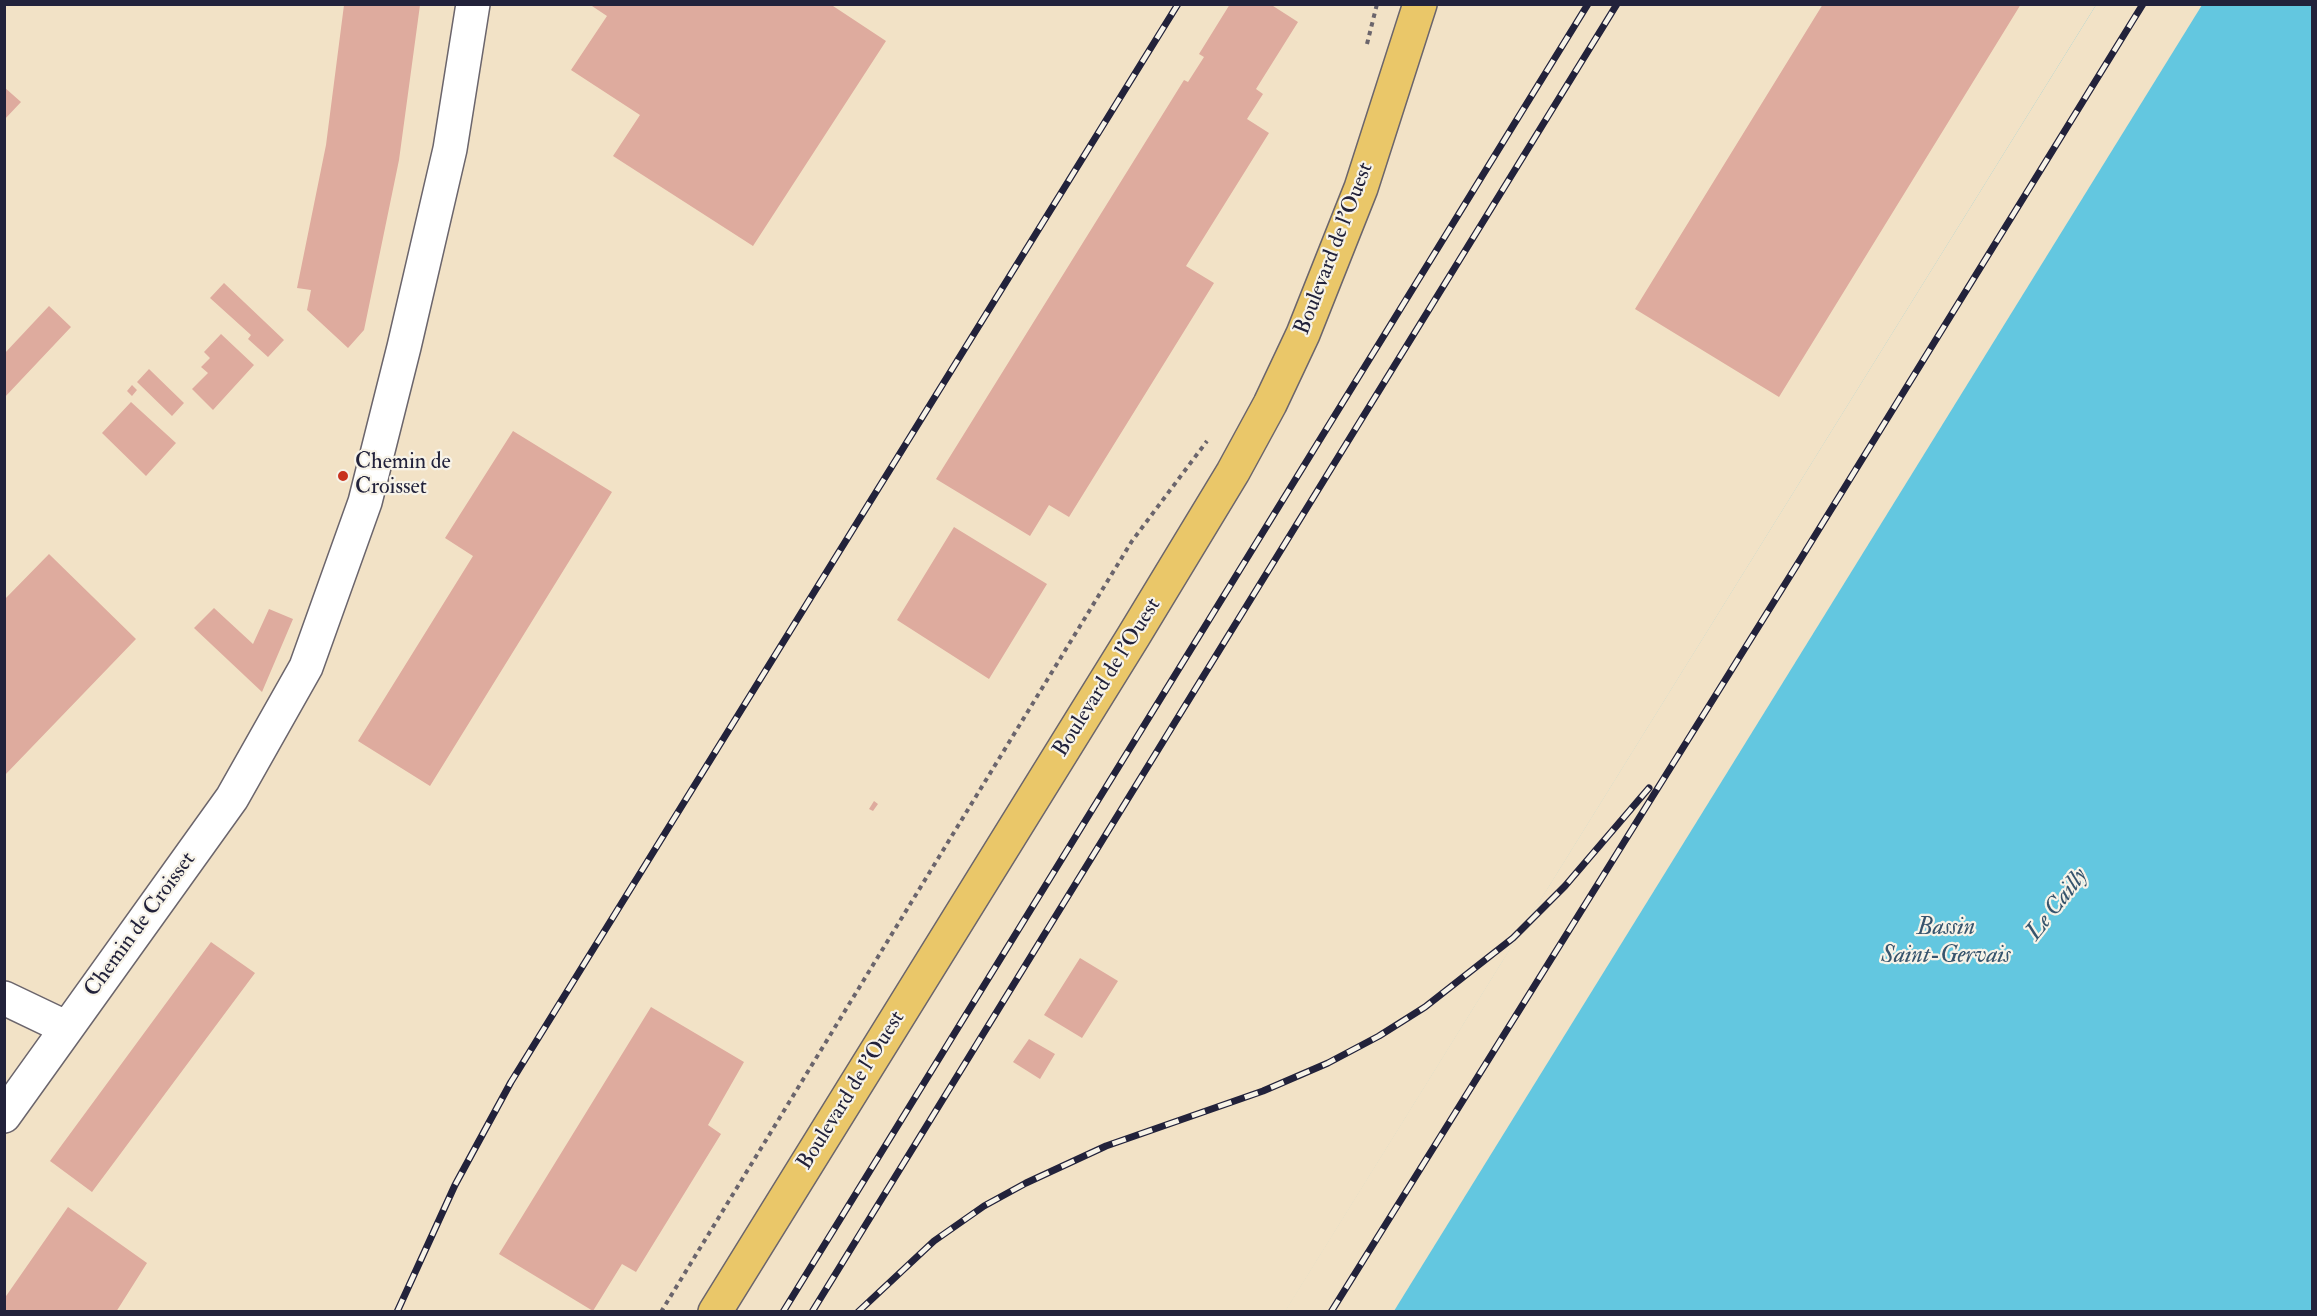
<!DOCTYPE html>
<html>
<head>
<meta charset="utf-8">
<style>
  body { margin:0 }
  #map { position:relative; width:2317px; height:1316px; overflow:hidden; background:#f2e2c6; font-family:"IM FELL Double Pica",serif }
  canvas { display:block }
  .frame { position:absolute; inset:0; border:6px solid #22223b; pointer-events:none }
</style>
</head>
<body>
<div id="map">
<canvas width="2317" height="1316"></canvas>
<div class="frame"></div>
</div>
<script>
const g = document.querySelector('canvas').getContext('2d');
g.lineJoin = 'round';
function fillPath(path, color) { g.fillStyle = color; g.fill(path, 'evenodd'); }
const poly = rows => new Path2D(rows.map(r => 'M' + r).join(''));
function stroke(path, color, width, dash) { g.strokeStyle = color; g.lineWidth = width; g.lineCap = dash ? 'butt' : 'round'; g.setLineDash(dash || []); g.stroke(path); }
function label(font, color, halo, rows, align = 'center') {
  g.font = font + ' "IM FELL Double Pica",serif'; g.lineWidth = 4.5; g.setLineDash([]); g.textBaseline = 'middle'; g.strokeStyle = halo; g.fillStyle = color; for (const [text, x, y, turn = 0] of rows) {
    g.save(); g.translate(x, y); g.rotate((+turn || 0) * Math.PI / 180); g.textAlign = isNaN(turn) ? turn : align; if (halo) g.strokeText(text, 0, 0); g.fillText(text, 0, 0); g.restore();
  }
}
fillPath(poly([
  [2096,5,2312,5,2312,1311,1285,1312]
]), '#63c7e0');
fillPath(poly([
  [2096,5,2202,5,1394,1311,1285,1311]
]), '#f2e2c6');
fillPath(poly([
  [589,4,830,4,886,41,753,246,613,156,640,115,571,70,607,16],
  [1230,4,1270,4,1298,22,1256,89,1263,94,1247,119,1269,133,1186,266,1214,283,1069,517,1049,505,1030,536,936,479,1184,80,1188,82,1204,57,1199,54],
  [1823,4,2021,4,1779,397,1635,309],
  [344,5,420,5,399,160,364,330,348,348,307,310,311,290,297,288,326,145],
  [4,87,21,102,4,120],
  [224,283,284,340,268,357,248,339,251,335,210,298],
  [49,306,71,327,4,398,4,354],
  [221,334,254,365,213,410,192,389,208,373,201,367,210,358,204,352],
  [149,369,184,403,172,416,137,382],
  [132,385,137,390,132,396,127,391],
  [131,402,176,443,146,476,102,433],
  [513,431,612,492,430,786,358,741,473,556,445,538],
  [954,527,1047,584,989,679,897,620],
  [49,554,136,639,4,776,4,600],
  [214,608,253,644,269,609,293,619,262,692,194,628],
  [874,801,878,804,873,811,869,809],
  [211,942,255,973,92,1192,50,1161],
  [1080,958,1118,981,1082,1038,1044,1015],
  [651,1007,744,1062,708,1125,721,1134,636,1272,622,1264,593,1311,499,1254],
  [1029,1039,1055,1054,1040,1079,1013,1062],
  [68,1207,147,1263,116,1312,4,1312,4,1299]
]), '#deab9e');
const minor = poly([
  [4,998,67,1028],
  [4,1116,232,798,306,667,365,502,404,347,450,149,473,4]
]);
const major = poly([
  [715,1312,1133,637,1233,472,1270,404,1303,334,1361,188,1420,4]
]);
stroke(minor, '#6b656c', 36);
stroke(major, '#6b656c', 36);
stroke(poly([
  [1367,44,1377,4],
  [661,1312,1132,541,1207,441]
]), '#6b656c', 4, [4.5, 4.5]);
stroke(minor, '#fff', 33);
stroke(major, '#eac769', 33);
const rail = poly([
  [397,1312,455,1185,511,1082,1178,4],
  [783,1312,1588,4],
  [812,1312,1617,4],
  [858,1312,934,1241,984,1206,1026,1183,1106,1146,1263,1091,1328,1063,1379,1036,1425,1007,1513,938,1565,886,1649,788],
  [1331,1312,1795,568,2143,4]
]);
stroke(rail, '#22223b', 7);
stroke(rail, '#f7f3e8', 4.5, [14]);
for (const [x, y, r, color] of [
  [343,476,6,"#c8321e"]
]) { const dot = new Path2D(); dot.arc(x, y, r, 0, 2 * Math.PI); g.fillStyle = color; g.fill(dot); stroke(dot, '#f7f3e8', 2); }
label('22px', '#22223b', '#f7f3e8', [
  ["Boulevard de l'Ouest",1335,249,-69],
  ["Boulevard de l'Ouest",1108,678,-58],
  ["Chemin de Croisset",141,925,-54],
  ["Boulevard de l'Ouest",852,1091,-58]
]);
label('22px', '#22223b', '#f7f3e8', [
  ["Chemin de",355,463],
  ["Croisset",355,488]
], 'left');
label('italic 24px', '#36546d', '#f7f3e8', [
  ["Le Cailly",2058,905,-52],
  ["Bassin",1946,929],
  ["Saint-Gervais",1946,957]
]);
</script>
</body>
</html>
